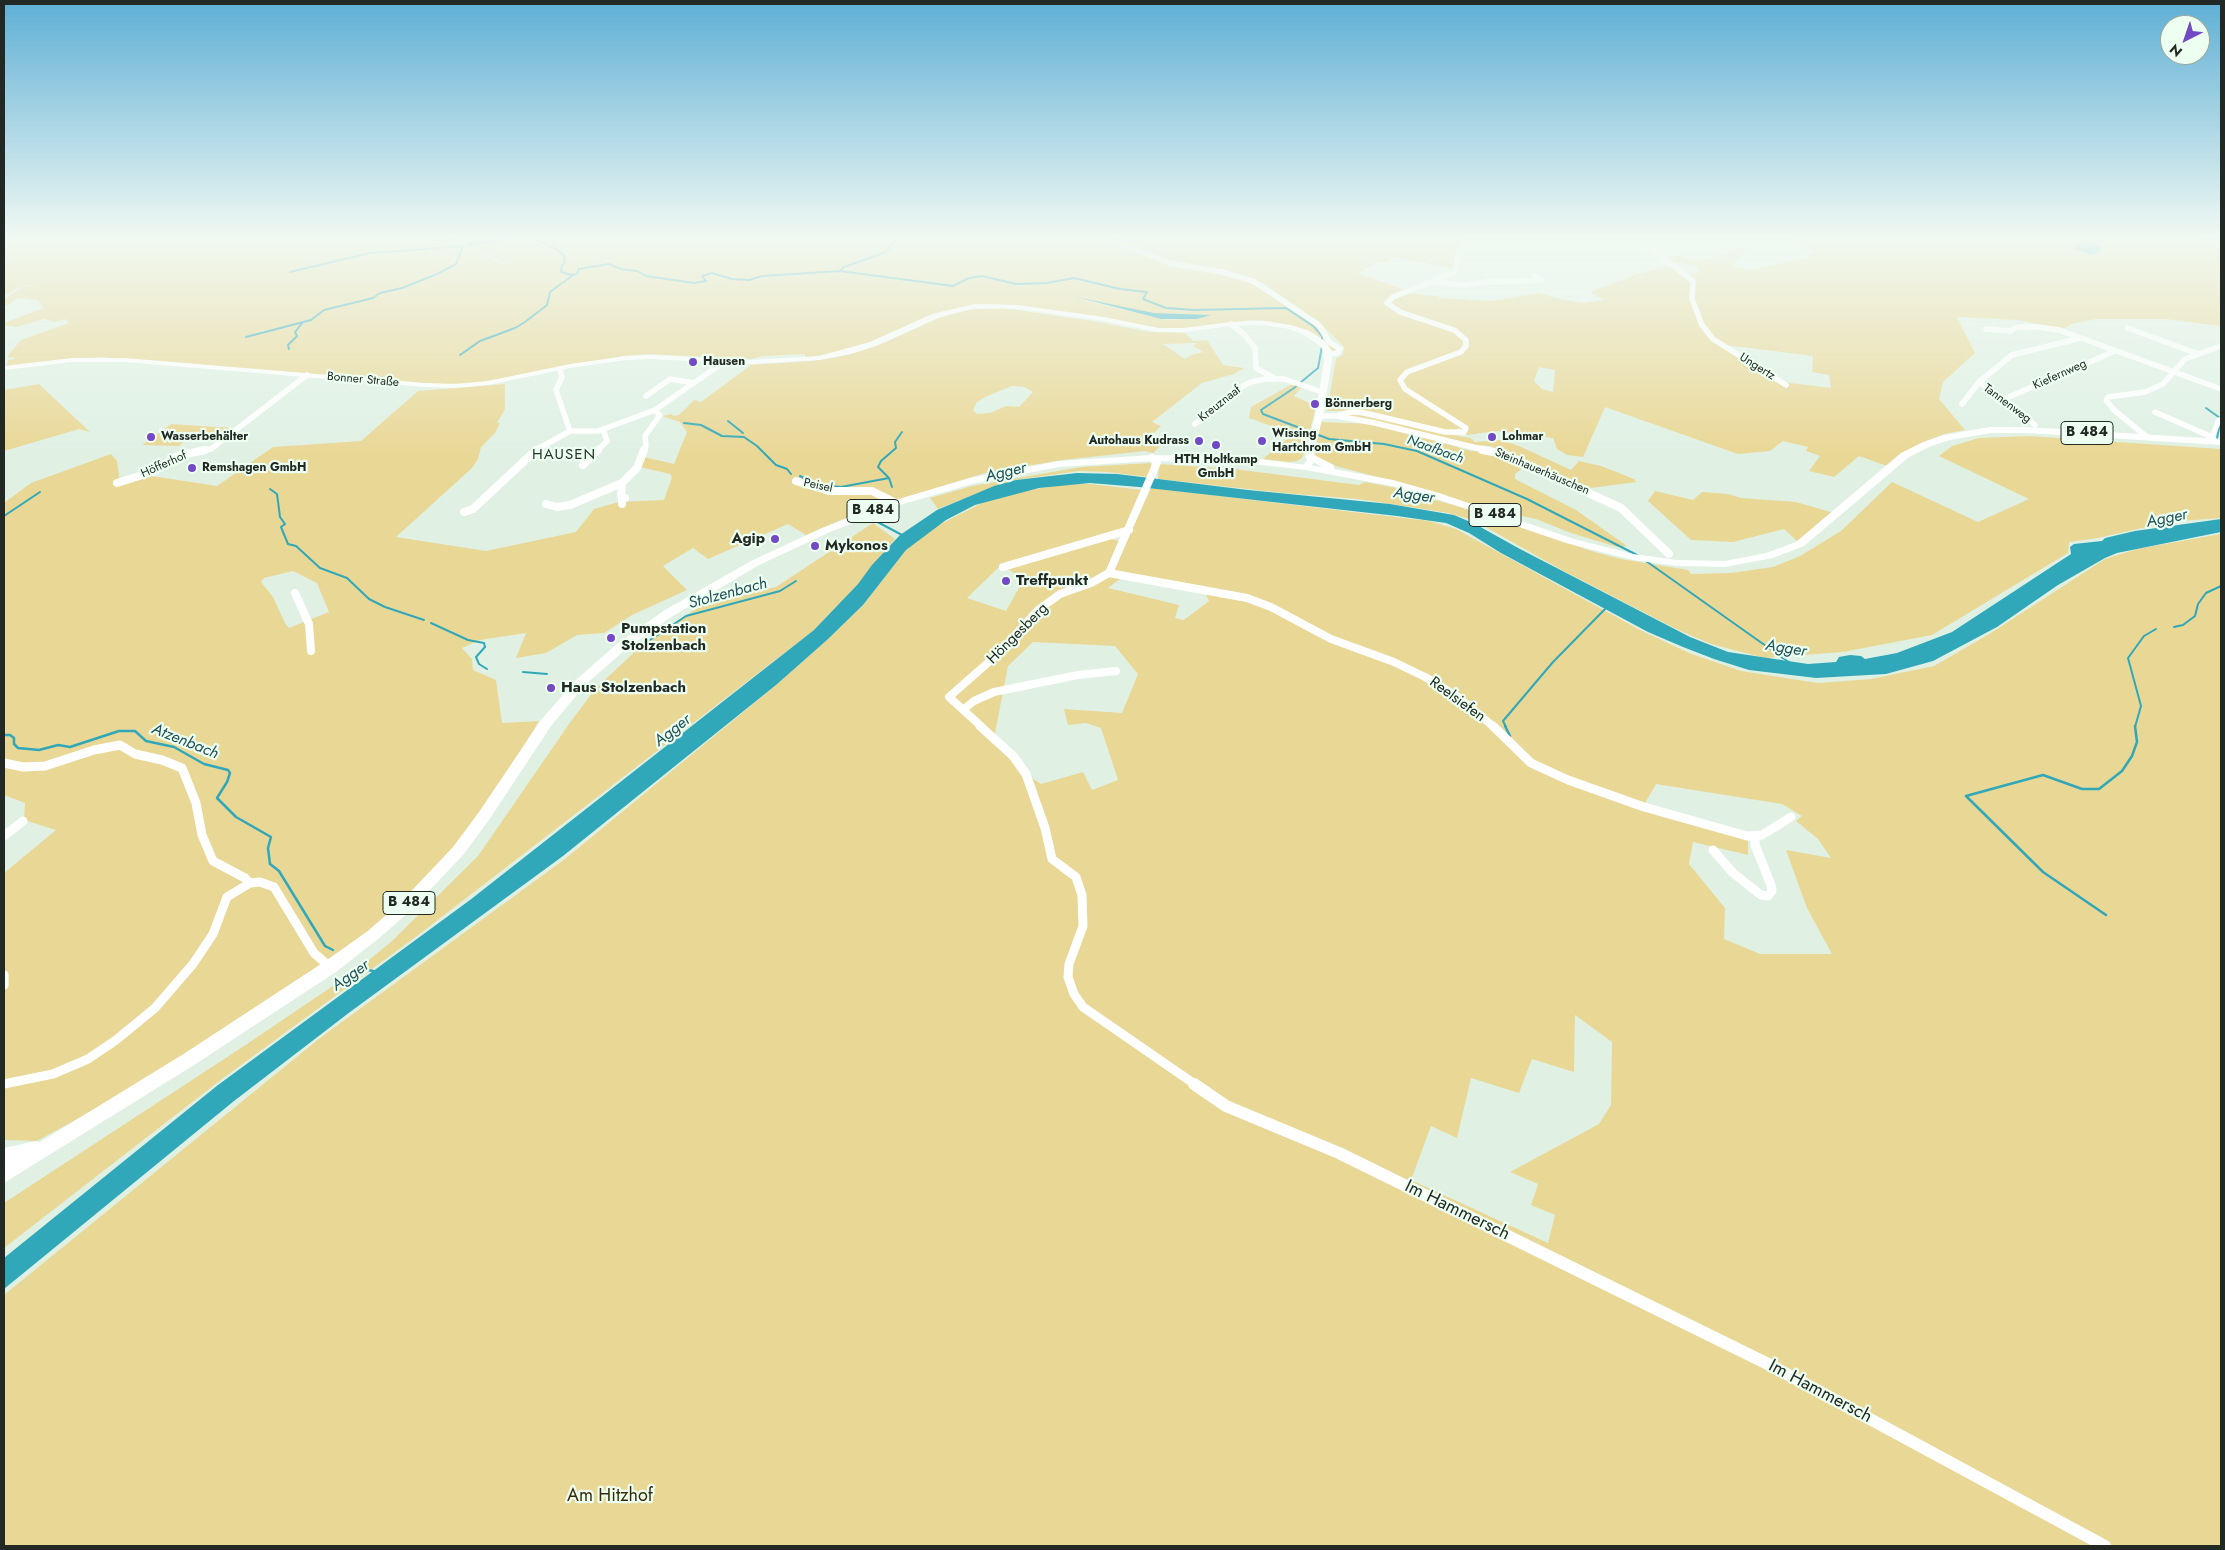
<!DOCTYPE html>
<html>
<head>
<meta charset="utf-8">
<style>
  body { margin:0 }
  #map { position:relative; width:2225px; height:1550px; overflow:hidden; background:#e0f1e4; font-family:Jost,sans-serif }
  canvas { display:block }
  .frame { position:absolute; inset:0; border:5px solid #222924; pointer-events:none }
  .north { position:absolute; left:2160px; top:15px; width:50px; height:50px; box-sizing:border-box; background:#edfff1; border:1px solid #9ca99f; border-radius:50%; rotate:221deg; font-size:14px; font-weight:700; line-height:20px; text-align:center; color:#222924 }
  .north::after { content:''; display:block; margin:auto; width:18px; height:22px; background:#734ac3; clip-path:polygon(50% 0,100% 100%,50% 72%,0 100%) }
</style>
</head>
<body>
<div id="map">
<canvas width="2225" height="1550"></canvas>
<div class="frame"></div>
<div class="north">N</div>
</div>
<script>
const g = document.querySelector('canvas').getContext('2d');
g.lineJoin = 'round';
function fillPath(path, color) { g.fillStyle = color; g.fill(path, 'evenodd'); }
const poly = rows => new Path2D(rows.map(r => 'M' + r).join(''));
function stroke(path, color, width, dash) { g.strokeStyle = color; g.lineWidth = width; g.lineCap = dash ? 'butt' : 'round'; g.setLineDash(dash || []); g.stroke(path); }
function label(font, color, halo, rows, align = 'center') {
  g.font = font + ' Jost,sans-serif'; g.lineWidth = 4.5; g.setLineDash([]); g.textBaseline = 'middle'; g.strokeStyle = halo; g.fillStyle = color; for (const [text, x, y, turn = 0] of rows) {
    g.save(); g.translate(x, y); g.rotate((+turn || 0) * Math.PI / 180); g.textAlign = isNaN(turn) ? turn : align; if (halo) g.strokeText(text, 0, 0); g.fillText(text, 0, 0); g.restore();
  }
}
fillPath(poly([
  [4,239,451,239,497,261,507,264,453,239,1467,239,1457,249,1454,269,1394,257,1384,263,1375,263,1358,273,1402,289,1406,293,1438,296,1439,298,1491,301,1540,293,1555,298,1583,303,1604,300,1590,292,1634,275,1670,265,1682,275,1698,273,1697,266,1672,262,1667,258,1680,255,1695,261,1734,252,1736,247,1747,249,1732,266,1750,270,1805,258,1814,251,1799,246,1799,241,1791,239,2201,239,2221,248,2221,326,2166,319,2096,319,2072,324,2063,329,2018,320,1957,317,1975,353,1943,382,1939,399,1965,430,1944,434,1922,443,1887,466,1859,456,1834,477,1809,471,1820,456,1806,451,1808,447,1783,441,1770,451,1738,454,1605,407,1583,457,1567,455,1557,449,1553,438,1496,431,1467,435,1459,428,1456,431,1451,431,1369,411,1327,411,1336,359,1343,355,1344,347,1320,323,1263,283,1221,273,1255,284,1320,328,1338,350,1332,352,1329,348,1284,324,1266,321,1250,320,1193,328,1163,329,1020,306,993,304,944,311,863,345,823,355,805,358,805,354,763,356,751,359,648,354,625,356,475,383,446,384,396,382,101,357,56,360,6,367,8,360,14,359,14,357,8,358,9,354,21,340,69,323,65,319,55,322,44,319,16,327,4,325,4,323,43,308,38,300,18,298,8,305,4,305,4,299,24,286,39,286,24,285,4,296],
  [1079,299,1154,313,1209,315,1173,320,1161,319],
  [1726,345,1813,356,1812,372,1829,375,1831,388,1783,382],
  [1539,367,1555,370,1553,392,1542,389,1534,381],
  [1003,308,1093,321,1149,332,1185,333,1193,341,1207,340,1223,365,1244,368,1234,374,1202,383,1152,422,1161,426,1152,435,1152,442,1160,446,1153,453,1145,451,1062,460,985,473,867,509,806,535,788,524,708,559,693,548,663,566,687,590,632,615,604,633,577,635,546,653,516,658,526,633,480,640,462,648,472,659,473,670,496,680,502,723,539,721,503,780,456,849,401,903,370,929,328,962,250,1013,99,1107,37,1141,4,1140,4,873,56,830,24,820,25,803,4,795,4,503,31,483,111,454,117,461,120,483,145,475,217,486,273,447,361,441,418,391,505,384,505,409,497,423,500,423,495,433,481,447,478,459,472,468,396,537,486,551,576,532,594,509,619,502,664,500,672,477,670,474,640,467,644,457,674,464,687,432,680,422,662,416,671,414,674,416,679,415,694,400,701,402,751,365,812,361,837,357,886,342,942,316,965,310],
  [1197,343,1193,346,1203,352,1191,355,1185,359,1163,344],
  [1012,386,1024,387,1033,392,1019,407,1006,406,990,413,977,414,973,410,977,402,985,397],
  [293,571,317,583,329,612,289,628,285,623,273,597,261,582,264,578],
  [1294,383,1302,387,1294,396,1316,406,1305,451,1302,458,1297,461,1289,462,1263,459,1293,434,1249,418,1251,407],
  [39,384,90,432,79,429,4,451,4,390],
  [1346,414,1377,417,1452,435,1471,438,1475,442,1501,440,1519,446,1571,470,1579,461,1601,466,1634,479,1636,482,1591,488,1490,446,1454,443,1345,416],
  [1320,422,1376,424,1471,451,1495,453,1527,465,1515,474,1515,479,1576,510,1627,546,1617,547,1571,533,1536,519,1474,506,1431,491,1324,463,1317,459,1314,451],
  [171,424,232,428,223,436,190,436,179,446,142,445],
  [2029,436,2221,449,2221,518,2168,522,2098,538,2069,542,2068,553,1932,635,1843,652,1765,658,1711,644,1678,630,1560,569,1475,521,1449,513,1358,499,1283,493,1158,479,1159,464,1234,469,1359,485,1365,482,1407,490,1409,493,1472,510,1591,551,1621,559,1688,570,1691,574,1731,573,1773,567,1800,556,1841,531,1892,482,1978,522,2029,499,1939,456,1952,446,1979,438],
  [1151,463,1152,468,1147,477,1107,472,1079,471,1016,480,995,486,938,509,930,498,972,486,1081,467],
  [1067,484,1090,484,1142,490,1125,530,1052,551,1050,549,998,568,967,598,1006,611,1024,579,1006,568,1107,538,1119,541,1106,571,1113,571,1151,488,1429,521,1456,529,1640,630,1689,653,1741,671,1818,683,1871,679,1934,666,1991,633,2105,559,2137,549,2221,534,2221,1546,4,1546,4,1295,320,1038,565,859,776,685,827,640,863,605,906,550,931,529,984,502,1024,491],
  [1128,573,1202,586,1209,601,1184,620,1175,618,1179,605,1108,588],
  [1033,642,1115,646,1138,674,1122,713,1064,709,1068,725,1086,723,1101,728,1118,780,1092,790,1083,772,1041,784,1026,774,995,733,1008,666],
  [1656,784,1782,804,1802,816,1796,821,1818,839,1831,858,1786,850,1807,908,1832,954,1760,954,1724,939,1725,908,1689,864,1693,842,1748,855,1748,839,1644,805],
  [1575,1015,1612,1042,1611,1105,1599,1124,1510,1172,1538,1184,1531,1205,1555,1215,1548,1243,1411,1180,1431,1126,1457,1138,1471,1078,1519,1093,1532,1059,1574,1072],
  [1655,491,1693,500,1702,492,1728,494,1741,498,1796,502,1834,513,1799,543,1784,529,1733,542,1691,540,1648,501],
  [873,523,895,539,858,584,814,630,417,936,222,1079,4,1248,4,1203,244,1046,358,969,391,942,478,856,569,724,595,689,641,646,706,602,776,587]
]), '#e9d795');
fillPath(poly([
  [2084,239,2094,242,2102,248,2100,251,2091,255,2073,248],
  [1076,297,1154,313,1211,315,1197,319,1161,319],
  [1077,473,1117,474,1248,490,1390,504,1454,515,1475,524,1520,549,1690,637,1728,652,1808,664,1836,662,1839,657,1850,655,1861,656,1865,659,1897,653,1952,632,2071,554,2070,547,2074,544,2102,541,2105,538,2135,531,2221,519,2221,532,2117,553,2105,558,2058,585,1997,627,1933,661,1886,674,1816,678,1749,670,1714,659,1683,647,1648,632,1501,553,1469,533,1446,523,1397,516,1139,487,1090,483,1039,488,975,505,946,520,906,550,863,605,827,640,776,685,563,856,350,1012,234,1101,4,1289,4,1258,218,1085,470,900,814,630,858,584,872,565,900,535,937,510,994,486,1016,480]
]), '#30a8b9');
stroke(poly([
  [535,239,558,250,564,256,565,263,562,265,561,272,572,275,577,274,579,269,609,264,621,269,637,271,646,276,694,283,706,281,702,276,712,273,732,279,749,280,762,276,840,271,953,286,969,278,982,276,1016,284,1047,283,1074,278,1120,289,1147,292,1143,299,1166,308,1194,310,1286,308,1313,326,1322,336,1322,340],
  [468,245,508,239],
  [840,271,844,267,886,252,896,239],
  [290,272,370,253,442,248],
  [564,282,573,275],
  [246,337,311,320,324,310,373,298,380,293,402,288,437,274,456,264,463,246,446,247],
  [1322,346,1318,368,1294,388,1261,410,1263,414,1329,439,1384,444,1417,451,1527,499,1637,555],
  [289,349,288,345,297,336,295,332,303,322],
  [460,355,480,341,515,328,525,322,547,305,550,292,562,283],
  [2206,408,2220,418],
  [728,421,743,433],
  [684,423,701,425,722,436,744,437,757,446,776,465,787,469,791,474],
  [2217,438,2220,424],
  [800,476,810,481],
  [888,477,878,467,881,461,896,448,895,442,902,432],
  [822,485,841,487,889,478,892,487],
  [270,489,277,494,280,517,285,524,281,527,288,544,296,546,320,568,347,578,369,599,385,607,424,620],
  [4,516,40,492],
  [872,519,902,535],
  [1646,561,1790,663],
  [431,623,468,640,484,643,485,647,476,657,479,664,487,669],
  [2174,627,2183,625,2195,616,2198,604,2206,593,2221,586],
  [641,646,686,616,780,591,796,581],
  [523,672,547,674],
  [1506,727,1503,721,1553,662,1607,607],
  [2135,727,2141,706,2128,658,2144,636,2156,629]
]), '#30a8b9', 2);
stroke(poly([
  [1505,726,1510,736],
  [4,735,10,735,14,738,14,744,18,748,39,750,58,745,70,747,119,731,135,731,146,741,174,747,204,764,228,770,230,773,227,782,217,798,236,817,271,837,268,848,270,864,279,871,325,946,333,950],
  [2106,915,2043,872,1966,796,2043,775,2082,789,2099,789,2122,771,2132,756,2137,742,2135,726],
  [358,968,373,971]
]), '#30a8b9', 2.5);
stroke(poly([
  [1107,239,1170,263,1222,272,1253,281,1319,325,1329,342,1340,349,1337,353,1328,354],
  [1639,239,1693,281,1692,299,1702,325,1713,339,1786,385],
  [1434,282,1464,285,1486,282,1541,280,1535,276],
  [1231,324,1245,335,1255,348,1256,368,1274,378],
  [2128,328,2198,354],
  [1986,329,2010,331,2018,327,2038,327,2059,330,2221,389],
  [560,369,562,377,556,390,570,431],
  [646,396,670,379,694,383],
  [2004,399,2115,351],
  [1962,404,1979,382],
  [2155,412,2212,437],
  [1319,416,1337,416,1350,412,1360,412,1445,432,1464,432,1466,428,1405,389,1400,380,1407,372,1461,352,1466,346,1466,340,1454,330,1400,312,1387,303,1393,297,1455,272,1459,250,1470,239],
  [1337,416,1375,423,1489,451],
  [1195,424,1243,386,1251,382,1266,379,1284,379,1322,392],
  [2035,425,2004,399,1979,382,2012,355,2081,338],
  [570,431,598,431,655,410,718,366,722,360],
  [2147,437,2114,410,2106,400,2108,397,2145,392,2163,384,2185,359,2221,346],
  [2215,441,2212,437,2219,420,2221,421],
  [199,451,211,449,307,375],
  [534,451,570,431],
  [597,451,607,441,603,429],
  [644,451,646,446,645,436,660,415,655,410]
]), '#fff', 5.5);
stroke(poly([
  [1482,450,1504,454,1621,508,1669,554],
  [583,465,598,450],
  [796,481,829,491,872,491,896,503],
  [117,483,155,471,177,456,205,450],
  [546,504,557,507,570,505,622,483],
  [622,504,622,500,625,498,621,496,622,483,637,468,644,450],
  [464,512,473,509,536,450],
  [1003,567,1129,530],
  [1109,573,1247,598,1271,607,1331,639,1394,662,1425,677,1458,697,1494,727],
  [295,593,309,624,311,651],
  [963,710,974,701,994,692,1078,675,1116,671],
  [982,727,949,697,999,653,1038,610,1060,594,1091,583,1109,573,1156,465,1157,462,1152,458]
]), '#fff', 8);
stroke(poly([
  [980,726,1013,756,1026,774,1045,828,1052,859,1076,877,1082,895,1083,926,1069,964,1068,977,1074,994,1083,1007,1196,1085],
  [1493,726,1531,763,1568,780,1644,807,1747,836,1762,835,1791,817],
  [4,763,23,767,45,766,94,750,120,745,135,754,162,760,182,768,196,803,202,835,213,861,245,878,250,883],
  [4,836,23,821],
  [1713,850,1733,873,1761,895,1768,896,1772,891,1771,885,1755,845,1755,836],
  [4,975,4,985],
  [4,1084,53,1074,88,1059,116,1040,155,1008,193,964,213,934,227,897,250,883,260,882,274,887,314,953,330,967]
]), '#fff', 9);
stroke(poly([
  [1194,1084,1226,1106,1339,1153,1770,1365,2105,1546]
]), '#fff', 12);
fillPath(poly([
  [975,304,1018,305,1104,317,1158,328,1184,328,1231,322,1263,321,1291,325,1310,331,1326,342,1331,350,1332,361,1323,416,1314,452,1315,460,1309,469,1306,470,1302,467,1307,460,1306,452,1315,416,1324,361,1323,350,1320,346,1304,335,1290,329,1263,325,1231,326,1184,332,1158,332,1104,321,1018,309,975,308,938,318,876,346,851,354,819,360,750,364,651,359,626,360,570,368,488,385,456,388,425,387,125,362,72,362,4,370,4,366,72,358,125,358,425,383,456,384,488,381,570,364,626,356,651,355,750,360,819,356,870,342,932,314,975,304]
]), '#fff');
fillPath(poly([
  [1990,427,2026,427,2221,439,2221,445,2026,433,1990,433,1950,440,1931,446,1909,457,1804,546,1773,558,1725,567,1677,566,1633,560,1566,543,1431,497,1392,486,1306,470,1244,463,1152,461,1059,467,972,484,900,505,830,532,759,565,673,616,626,649,585,685,551,726,489,820,463,855,410,911,378,939,336,972,194,1065,4,1183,4,1165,6,1164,4,1164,4,1148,36,1141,40,1142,182,1055,324,962,368,931,400,903,453,847,479,812,541,720,577,679,618,643,665,610,751,561,822,528,892,501,970,478,1059,461,1152,455,1244,457,1322,467,1306,458,1305,456,1310,453,1334,465,1334,469,1393,480,1439,493,1574,539,1633,554,1677,560,1725,561,1766,553,1796,542,1901,453,1923,442,1944,435,1990,427]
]), '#fff');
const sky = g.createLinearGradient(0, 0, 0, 456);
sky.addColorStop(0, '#5eafd5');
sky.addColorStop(0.52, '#f1f9f3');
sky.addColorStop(1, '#f1f9f300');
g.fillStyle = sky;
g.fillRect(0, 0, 2225, 456);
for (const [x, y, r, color] of [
  [693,362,5,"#734ac3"],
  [1315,404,5,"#734ac3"],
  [151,437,5,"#734ac3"],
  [1492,437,5,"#734ac3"],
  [1199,441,5,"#734ac3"],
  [1262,441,5,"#734ac3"],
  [1216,445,5,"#734ac3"],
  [192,468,5,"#734ac3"],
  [775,539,5,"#734ac3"],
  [815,546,5,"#734ac3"],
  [1006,581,5,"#734ac3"],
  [611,638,5,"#734ac3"],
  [551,688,5,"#734ac3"]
]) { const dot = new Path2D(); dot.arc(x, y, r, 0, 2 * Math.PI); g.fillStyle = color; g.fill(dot); stroke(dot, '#edfff1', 2); }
label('bold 12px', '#222924', '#edfff1', [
  ["Hausen",703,362],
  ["Bönnerberg",1325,404],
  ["Wissing",1272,434],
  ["Hartchrom GmbH",1272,448],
  ["Wasserbehälter",161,437],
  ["Lohmar",1502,437],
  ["Autohaus Kudrass",1189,441,"right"],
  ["HTH Holtkamp",1216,460,"center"],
  ["GmbH",1216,474,"center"],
  ["Remshagen GmbH",202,468]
], 'left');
label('12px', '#222924', '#edfff1', [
  ["Ungertz",1757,367,32],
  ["Kiefernweg",2060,375,-24],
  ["Bonner Straße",363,380,5],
  ["Kreuznaaf",1220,404,-38],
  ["Tannenweg",2007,404,37],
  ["Höfferhof",164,465,-24],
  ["Steinhauerhäuschen",1542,472,23],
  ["Peisel",818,486,12]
]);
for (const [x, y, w] of [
  [2087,433,52],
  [873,511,52],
  [1495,515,52],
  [409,903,52]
]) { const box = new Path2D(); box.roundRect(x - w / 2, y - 11.5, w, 23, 4); g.fillStyle = '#edfff1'; g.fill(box); stroke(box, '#222924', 1); }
label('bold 14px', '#222924', null, [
  ["B 484",2087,433],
  ["B 484",873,511],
  ["B 484",1495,515],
  ["B 484",409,903]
]);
label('italic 14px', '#21525a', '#edfff1', [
  ["Naafbach",1435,450,20]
]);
g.letterSpacing = '1px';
label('15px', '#27352a', '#edfff1', [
  ["HAUSEN",564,455]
]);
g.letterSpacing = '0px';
label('bold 15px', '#222924', '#edfff1', [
  ["Agip",765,539,"right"],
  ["Mykonos",825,546],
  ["Treffpunkt",1016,581],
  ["Pumpstation",621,629],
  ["Stolzenbach",621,646],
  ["Haus Stolzenbach",561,688]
], 'left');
label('15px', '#222924', '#edfff1', [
  ["Höngesberg",1018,634,-45],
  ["Reelsiefen",1457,700,36]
]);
label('italic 16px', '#21525a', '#edfff1', [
  ["Agger",1006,473,-13],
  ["Agger",1414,496,8],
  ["Agger",2167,519,-11],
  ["Stolzenbach",728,594,-15],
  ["Agger",1786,649,9],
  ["Agger",673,731,-38],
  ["Atzenbach",185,742,22],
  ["Agger",351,976,-35]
]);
label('18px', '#222924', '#edfff1', [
  ["Im Hammersch",1457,1211,26],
  ["Im Hammersch",1820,1392,28]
]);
label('18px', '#352c07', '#edfff1', [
  ["Am Hitzhof",610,1497]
]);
</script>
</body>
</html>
